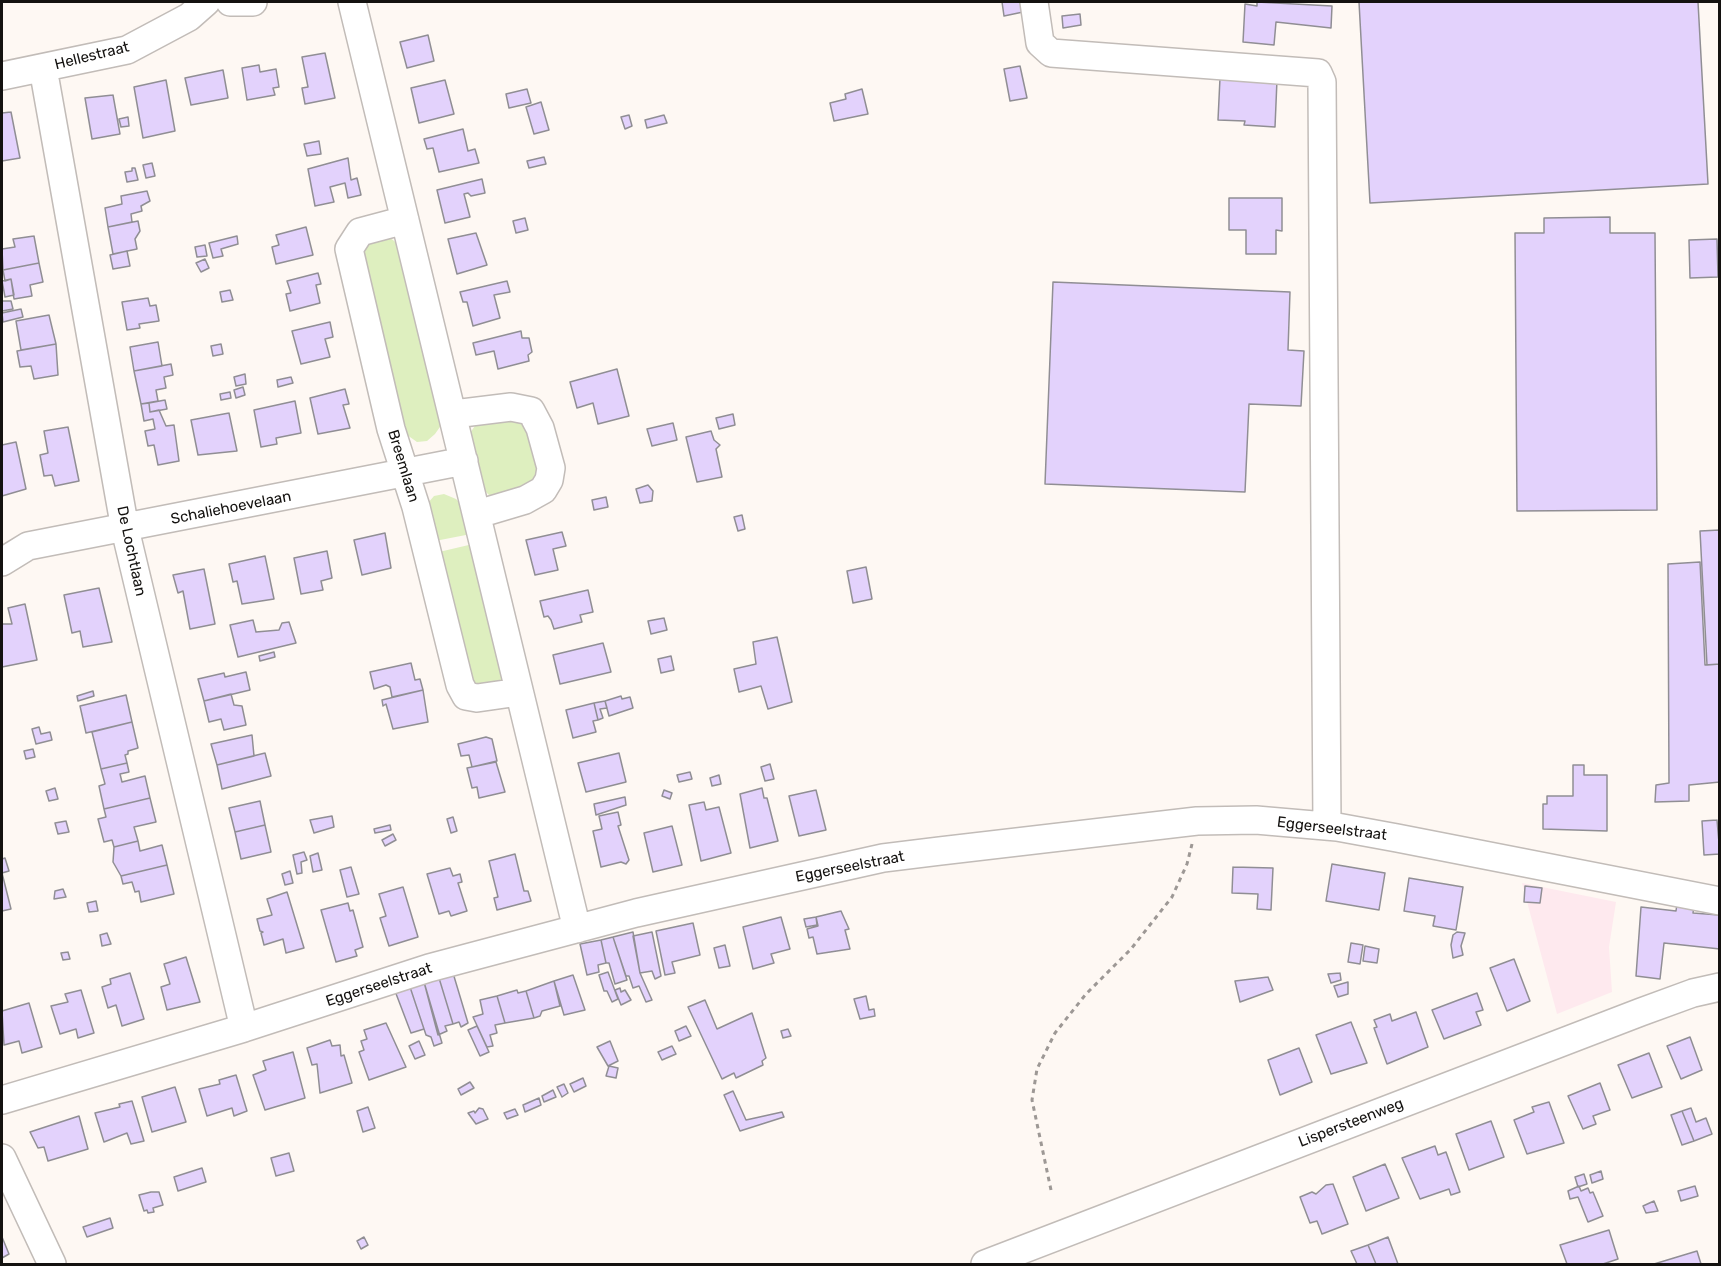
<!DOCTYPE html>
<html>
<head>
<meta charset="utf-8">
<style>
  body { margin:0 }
  #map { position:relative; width:1721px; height:1266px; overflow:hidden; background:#fef8f3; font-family:Rubik,sans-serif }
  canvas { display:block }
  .frame { position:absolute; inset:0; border:3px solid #141210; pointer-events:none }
</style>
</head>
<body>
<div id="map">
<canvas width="1721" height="1266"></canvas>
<div class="frame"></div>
</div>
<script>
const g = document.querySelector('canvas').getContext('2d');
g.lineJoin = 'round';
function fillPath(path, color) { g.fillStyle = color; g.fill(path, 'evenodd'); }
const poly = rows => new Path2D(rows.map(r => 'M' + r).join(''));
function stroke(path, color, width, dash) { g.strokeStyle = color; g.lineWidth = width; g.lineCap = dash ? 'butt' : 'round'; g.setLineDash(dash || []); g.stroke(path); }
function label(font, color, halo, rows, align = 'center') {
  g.font = font + ' Rubik,sans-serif'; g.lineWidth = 5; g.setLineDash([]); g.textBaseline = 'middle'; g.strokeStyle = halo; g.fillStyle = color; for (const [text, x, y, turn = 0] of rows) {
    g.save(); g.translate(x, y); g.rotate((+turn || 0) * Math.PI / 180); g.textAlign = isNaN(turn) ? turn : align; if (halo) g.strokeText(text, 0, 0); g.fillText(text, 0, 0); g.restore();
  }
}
fillPath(poly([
  [1522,883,1616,902,1609,947,1612,992,1557,1014]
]), '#fee9ee');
fillPath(poly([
  [388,236,399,245,442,424,435,434,427,441,417,442,403,432,360,262,364,246,370,240],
  [516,418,531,430,539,474,530,488,492,498,478,484,468,436,479,420],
  [444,494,456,499,465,508,471,534,435,541,428,503,434,496],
  [473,544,505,676,499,684,480,686,471,680,439,552]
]), '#deefbf');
const building = poly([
  [1002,2,1021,2,1023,12,1004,16,1002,2],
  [1257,2,1332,6,1331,28,1276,22,1274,45,1243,42,1245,4,1257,6,1257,2],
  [1359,2,1698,2,1708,184,1370,203,1359,2],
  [1080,14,1081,25,1063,28,1062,16,1080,14],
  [428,35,434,61,407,68,400,42,428,35],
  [325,53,335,98,305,104,302,88,308,87,302,57,325,53],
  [259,65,260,72,276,69,279,87,273,88,275,95,247,100,242,68,259,65],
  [1020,66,1027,98,1010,101,1004,69,1020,66],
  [223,70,228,98,191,105,185,78,223,70],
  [1220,78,1277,80,1275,127,1244,125,1245,121,1218,120,1220,78],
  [166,80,175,131,143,138,134,87,166,80],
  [445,80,454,114,419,123,411,88,445,80],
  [527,89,531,103,509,108,506,94,527,89],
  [862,89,868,114,834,121,830,103,846,99,845,94,862,89],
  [113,95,120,134,92,139,85,98,113,95],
  [541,102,549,130,534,134,526,107,541,102],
  [11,112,20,158,2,161,2,113,11,112],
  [629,115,632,126,625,129,621,117,629,115],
  [664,115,667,123,647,128,645,120,664,115],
  [128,117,129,126,121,127,119,119,128,117],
  [463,129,468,151,475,149,479,163,439,172,433,148,427,149,424,139,463,129],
  [319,141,321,154,307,156,304,144,319,141],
  [544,157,546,164,529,168,527,161,544,157],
  [348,158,351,180,357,178,361,195,348,198,345,183,330,187,334,202,315,206,308,169,348,158],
  [152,163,155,176,146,178,143,165,152,163],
  [132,168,135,168,138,180,127,182,125,172,132,171,132,168],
  [482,179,485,193,471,196,468,193,464,194,470,217,445,223,437,190,482,179],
  [147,191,150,201,141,206,142,211,131,214,132,222,108,227,105,208,122,204,121,196,147,191],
  [1229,198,1282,198,1282,231,1276,230,1276,254,1246,254,1246,230,1229,230,1229,198],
  [1610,217,1610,233,1655,233,1657,510,1517,511,1515,233,1544,233,1544,218,1610,217],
  [525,218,528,230,516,233,513,221,525,218],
  [138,221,140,231,135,239,137,249,113,254,108,227,138,221],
  [306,227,313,255,276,264,272,247,279,245,276,235,306,227],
  [476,233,487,265,457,274,448,239,476,233],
  [34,236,39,263,3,270,2,249,15,247,13,239,34,236],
  [237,236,238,244,221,249,223,256,213,258,209,243,237,236],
  [1717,239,1718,277,1690,278,1689,240,1717,239],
  [205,245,207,256,197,257,195,247,205,245],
  [127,251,130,266,113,269,110,255,127,251],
  [205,259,209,268,201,272,196,263,205,259],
  [39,263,43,282,30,285,32,296,14,299,11,279,5,281,3,270,39,263],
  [318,273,321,284,316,285,320,303,290,311,286,294,291,293,287,281,318,273],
  [11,279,14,295,5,297,2,281,11,279],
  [507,281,510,292,494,295,500,318,473,326,467,302,463,302,460,292,507,281],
  [1053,282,1290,292,1288,350,1304,351,1301,406,1249,404,1245,492,1045,484,1053,282],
  [230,290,233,300,222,302,220,292,230,290],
  [148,298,150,306,156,305,159,321,139,324,140,328,127,330,122,302,148,298],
  [2,301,11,301,13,309,2,311,2,301],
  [21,309,23,317,3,322,2,313,21,309],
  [49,315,56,344,21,350,16,321,49,315],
  [330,322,333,337,325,339,330,357,301,364,292,331,330,322],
  [521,331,522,338,529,338,532,352,528,355,529,361,498,369,494,351,476,355,473,343,521,331],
  [158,342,162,366,134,371,130,347,158,342],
  [56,344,58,375,34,379,31,366,20,367,17,351,56,344],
  [221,344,223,354,213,356,211,346,221,344],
  [171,364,173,375,164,377,166,388,156,390,158,401,141,404,134,371,171,364],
  [617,369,629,416,598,424,593,403,577,408,570,382,617,369],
  [245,374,246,384,236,386,234,377,245,374],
  [291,377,293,383,278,387,277,380,291,377],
  [243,387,245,395,236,398,234,390,243,387],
  [345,389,349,404,343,405,350,428,318,434,310,398,345,389],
  [230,392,231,398,221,400,220,394,230,392],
  [165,400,167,409,150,412,149,403,165,400],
  [295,401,301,433,276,438,277,444,261,447,254,410,295,401],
  [149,403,150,412,159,410,166,426,174,425,179,461,158,465,154,445,148,446,145,431,155,429,153,419,144,421,141,404,149,403],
  [229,413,237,451,198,455,191,420,229,413],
  [733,414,735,425,719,429,716,418,733,414],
  [673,423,677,440,652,446,647,429,673,423],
  [68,427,79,481,55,486,52,475,44,476,40,455,48,453,44,431,68,427],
  [711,431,714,440,720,445,716,449,722,477,697,482,686,437,711,431],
  [16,442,26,489,2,496,2,445,16,442],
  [648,485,653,491,652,501,640,503,636,489,648,485],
  [606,497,608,507,594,510,592,500,606,497],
  [742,515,745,529,738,531,734,517,742,515],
  [1720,530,1720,664,1707,665,1700,531,1720,530],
  [562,532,566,546,553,549,558,570,535,575,526,540,562,532],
  [385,533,391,568,362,575,354,540,385,533],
  [327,551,332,578,321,581,323,590,301,594,294,558,327,551],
  [265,556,274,599,242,604,237,581,233,582,229,564,265,556],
  [1700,562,1705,665,1720,664,1720,782,1689,785,1689,801,1655,802,1656,785,1669,783,1668,564,1700,562],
  [866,567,872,599,853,603,847,571,866,567],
  [204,569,215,624,190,629,183,591,178,593,173,575,204,569],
  [99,588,112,642,83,647,80,631,72,633,64,595,99,588],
  [588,590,593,612,580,615,582,622,554,629,551,620,548,616,544,617,540,601,588,590],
  [25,604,37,660,2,667,2,624,12,624,8,608,25,604],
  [664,618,667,630,651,634,648,621,664,618],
  [253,620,256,632,279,630,282,623,289,622,296,643,238,657,230,625,253,620],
  [777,637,792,702,768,709,761,686,739,692,734,669,756,664,753,642,777,637],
  [603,643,611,672,560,684,553,655,603,643],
  [274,652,275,657,260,661,259,656,274,652],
  [671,656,674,670,661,673,658,659,671,656],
  [411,663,415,680,420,679,423,690,392,697,390,687,386,685,374,689,370,672,411,663],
  [246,672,250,690,204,701,198,679,224,673,225,677,246,672],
  [423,690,428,722,393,729,386,704,383,706,382,700,423,690],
  [93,691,94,696,78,701,77,696,93,691],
  [231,694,234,705,242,706,246,725,224,730,221,719,209,722,204,701,231,694],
  [126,695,132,722,86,733,80,706,126,695],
  [621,696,622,699,630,697,633,708,609,716,605,701,621,696],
  [605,701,607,708,600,709,603,718,598,720,594,703,605,701],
  [594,703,598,720,593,721,596,732,573,738,566,710,594,703],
  [132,722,138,748,128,751,128,754,125,755,127,763,101,769,92,732,132,722],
  [39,727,41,734,50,732,52,740,36,744,32,729,39,727],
  [252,735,254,756,217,765,211,744,252,735],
  [486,737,492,739,497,761,472,767,469,755,461,756,458,744,486,737],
  [33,749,35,757,26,759,24,751,33,749],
  [265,753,271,776,222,789,217,765,265,753],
  [619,753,626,782,586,792,578,763,619,753],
  [496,762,505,792,479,798,477,787,472,788,467,768,496,762],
  [127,763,129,772,120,774,122,782,145,776,150,798,104,809,99,786,105,784,101,769,127,763],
  [770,764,774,779,765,781,761,767,770,764],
  [1573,765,1584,765,1584,775,1607,775,1607,831,1543,829,1543,804,1547,804,1547,796,1573,796,1573,765],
  [690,772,692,779,679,782,677,775,690,772],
  [719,775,721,784,712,786,710,778,719,775],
  [55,788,58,799,49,801,46,791,55,788],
  [762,788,764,798,767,798,778,841,750,848,740,794,762,788],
  [664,790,672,793,670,799,662,796,664,790],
  [816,790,826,830,799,836,789,796,816,790],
  [625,797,626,805,596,815,594,804,625,797],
  [150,798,156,822,134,827,138,841,114,847,112,840,104,842,98,819,106,817,104,809,150,798],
  [260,801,265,825,235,832,229,808,260,801],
  [704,802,706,810,719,807,731,853,701,861,689,805,704,802],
  [618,812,621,825,618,826,629,860,626,864,621,862,601,867,593,831,602,829,599,816,618,812],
  [332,816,334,827,314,833,310,820,332,816],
  [453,817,457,831,451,833,447,819,453,817],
  [1717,820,1720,854,1704,855,1702,821,1717,820],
  [66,821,69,832,58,834,55,823,66,821],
  [265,825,271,852,241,859,235,832,265,825],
  [390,825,391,830,375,833,374,829,390,825],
  [672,826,682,865,653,872,644,833,672,826],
  [393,834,396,840,385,846,382,840,393,834],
  [138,841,140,851,162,845,167,865,121,876,113,862,114,847,138,841],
  [304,852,307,860,301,862,302,873,297,874,293,855,304,852],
  [318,853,322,870,313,872,310,856,318,853],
  [515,854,524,891,528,891,531,901,497,910,494,898,498,897,489,861,515,854],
  [5,858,9,871,2,873,2,859,5,858],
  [1332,864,1385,873,1379,910,1326,901,1332,864],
  [167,865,174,894,141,902,139,891,135,892,132,882,123,884,121,876,167,865],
  [351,867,359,894,347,897,340,870,351,867],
  [1233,867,1273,868,1271,910,1257,909,1258,894,1232,893,1233,867],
  [450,868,453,876,460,874,462,882,458,883,467,911,451,916,449,911,439,914,427,874,450,868],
  [290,871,293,883,285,885,282,874,290,871],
  [2,873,11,909,2,911,2,873],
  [1409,878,1463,887,1456,930,1433,926,1435,916,1404,911,1409,878],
  [1525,886,1542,888,1540,903,1524,902,1525,886],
  [403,887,418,937,389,946,380,918,386,916,379,894,403,887],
  [63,889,66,897,54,899,55,891,63,889],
  [287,892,304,948,286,953,283,939,264,945,261,933,263,932,260,931,257,919,272,915,267,899,287,892],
  [96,901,98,911,89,912,87,903,96,901],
  [348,903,350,911,353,910,363,947,355,950,357,956,336,962,321,910,348,903],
  [1677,904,1694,906,1693,913,1719,915,1720,949,1664,943,1660,979,1636,976,1641,907,1676,911,1677,904],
  [841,911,849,929,845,930,850,949,817,954,813,937,809,938,807,929,818,926,816,917,841,911],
  [781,917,790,949,771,954,774,963,753,969,743,927,781,917],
  [816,917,817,925,806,927,804,919,816,917],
  [693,923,700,955,672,962,675,973,665,975,656,931,693,923],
  [633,932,640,973,652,1000,646,1002,639,986,633,988,629,976,626,976,613,937,633,932],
  [652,932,661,976,655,979,652,971,640,973,633,936,652,932],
  [1457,932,1465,933,1461,946,1463,955,1453,958,1451,945,1453,935,1457,932],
  [107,933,111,944,102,946,100,935,107,933],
  [613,937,627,980,615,984,609,963,606,963,601,940,613,937],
  [601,940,606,963,598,965,599,972,587,975,580,944,601,940],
  [1351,943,1363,945,1360,964,1348,962,1351,943],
  [725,945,730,966,719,968,714,948,725,945],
  [1365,946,1379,949,1377,963,1363,961,1365,946],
  [68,952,70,959,63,960,61,953,68,952],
  [186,957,200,1002,167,1010,161,987,170,984,164,964,186,957],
  [1514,959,1530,1001,1507,1011,1490,968,1514,959],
  [608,972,618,999,612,1002,607,991,604,991,599,975,608,972],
  [130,973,144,1019,122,1026,116,1005,108,1008,102,987,111,984,110,979,130,973],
  [453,973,468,1023,461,1027,459,1022,453,1024,439,978,453,973],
  [1340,973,1341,980,1331,983,1328,974,1340,973],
  [573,975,585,1010,564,1015,554,981,573,975],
  [1268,977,1273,990,1240,1002,1235,981,1268,977],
  [439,978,453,1024,445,1026,447,1031,438,1035,424,982,439,978],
  [554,981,560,1006,542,1011,540,1016,534,1018,526,991,554,981],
  [424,982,442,1043,434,1046,431,1037,426,1035,410,987,424,982],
  [1348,982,1348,994,1338,997,1334,986,1348,982],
  [410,987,424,1029,411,1033,395,991,410,987],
  [620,988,621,992,625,990,631,1000,621,1005,615,990,620,988],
  [81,990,94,1033,78,1038,76,1029,60,1034,51,1006,68,1002,65,994,81,990],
  [517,990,518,993,526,991,534,1018,505,1023,497,996,517,990],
  [1477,993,1483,1010,1476,1012,1481,1025,1444,1039,1432,1010,1477,993],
  [497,996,505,1023,495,1025,497,1033,490,1035,493,1046,487,1047,473,1017,483,1014,480,1000,497,996],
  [866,996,869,1010,874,1009,875,1016,860,1019,854,999,866,996],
  [705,1000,717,1029,752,1013,766,1058,762,1061,763,1065,736,1078,734,1073,722,1079,688,1007,705,1000],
  [29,1003,42,1047,22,1053,19,1041,4,1045,2,1011,29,1003],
  [1416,1012,1428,1047,1387,1064,1374,1028,1377,1027,1374,1020,1390,1014,1392,1021,1416,1012],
  [1351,1022,1367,1063,1331,1074,1316,1035,1351,1022],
  [386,1023,406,1067,369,1080,359,1052,364,1050,361,1041,367,1039,364,1030,386,1023],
  [477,1026,489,1052,480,1056,468,1030,477,1026],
  [686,1026,691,1036,679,1041,675,1031,686,1026],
  [788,1029,791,1036,783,1038,781,1031,788,1029],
  [1690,1037,1702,1070,1681,1079,1667,1046,1690,1037],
  [330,1040,332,1046,340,1045,341,1056,344,1055,352,1083,320,1093,317,1064,312,1065,307,1048,330,1040],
  [419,1041,425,1055,415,1059,409,1046,419,1041],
  [610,1041,618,1061,608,1066,597,1047,610,1041],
  [672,1046,676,1054,662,1060,658,1052,672,1046],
  [1299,1048,1312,1082,1280,1095,1268,1060,1299,1048],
  [293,1052,305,1098,265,1110,253,1075,266,1070,263,1061,293,1052],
  [1649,1053,1662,1087,1632,1098,1618,1065,1649,1053],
  [609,1066,618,1068,616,1078,606,1076,609,1066],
  [236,1075,247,1111,234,1116,232,1108,207,1116,199,1089,220,1084,219,1080,236,1075],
  [583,1078,586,1086,574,1092,570,1084,583,1078],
  [470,1082,474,1088,461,1095,458,1089,470,1082],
  [1600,1083,1610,1110,1593,1116,1596,1124,1583,1129,1568,1096,1600,1083],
  [564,1084,568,1093,562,1097,557,1087,564,1084],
  [175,1087,186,1122,152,1132,142,1097,175,1087],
  [553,1090,556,1097,544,1102,542,1096,553,1090],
  [733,1091,746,1120,782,1112,784,1117,740,1131,724,1095,733,1091],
  [539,1098,541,1105,525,1112,523,1105,539,1098],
  [132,1101,144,1141,131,1144,127,1133,104,1142,95,1113,120,1107,119,1104,132,1101],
  [1549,1102,1564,1143,1527,1154,1514,1120,1534,1112,1532,1107,1549,1102],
  [368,1107,375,1128,363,1132,357,1111,368,1107],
  [479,1108,483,1109,488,1119,476,1124,468,1113,474,1111,475,1113,479,1108],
  [1691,1108,1696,1122,1706,1118,1712,1134,1694,1141,1682,1111,1691,1108],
  [515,1109,518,1115,507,1119,504,1113,515,1109],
  [1682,1111,1694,1141,1682,1145,1671,1115,1682,1111],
  [79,1116,88,1149,48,1161,44,1147,38,1148,30,1132,79,1116],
  [1491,1121,1504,1157,1469,1170,1456,1134,1491,1121],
  [1435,1146,1438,1155,1446,1152,1460,1192,1451,1195,1449,1189,1420,1199,1402,1158,1435,1146],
  [289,1153,294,1171,276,1176,271,1158,289,1153],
  [1385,1164,1399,1198,1366,1211,1353,1177,1385,1164],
  [202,1168,206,1182,178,1191,174,1177,202,1168],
  [1601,1171,1603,1179,1592,1183,1590,1175,1601,1171],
  [1584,1174,1587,1184,1578,1187,1575,1177,1584,1174],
  [1333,1184,1348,1224,1322,1234,1317,1221,1310,1223,1300,1197,1312,1192,1316,1194,1326,1185,1333,1184],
  [1579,1186,1581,1191,1588,1188,1590,1193,1593,1192,1603,1216,1588,1222,1578,1197,1570,1199,1568,1191,1579,1186],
  [1695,1186,1698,1196,1681,1201,1678,1191,1695,1186],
  [151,1192,159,1192,163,1205,153,1208,154,1212,148,1213,147,1210,144,1211,139,1195,151,1192],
  [1654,1201,1658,1211,1646,1213,1643,1206,1654,1201],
  [110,1218,113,1228,87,1237,83,1227,110,1218],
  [1609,1230,1618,1259,1603,1264,1567,1264,1560,1245,1609,1230],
  [2,1237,9,1254,2,1258,2,1237],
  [364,1237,368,1245,361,1249,357,1241,364,1237],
  [1388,1237,1398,1264,1376,1264,1368,1245,1388,1237],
  [1368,1245,1376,1264,1357,1264,1351,1251,1368,1245],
  [1697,1251,1701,1264,1654,1264,1697,1251]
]);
fillPath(building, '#e3d2fc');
stroke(building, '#908e94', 1.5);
const minor = poly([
  [230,2,253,2],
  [352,2,577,929],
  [1034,2,1040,43,1051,53,1318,73,1322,82,1327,826],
  [43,68,125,529,244,1028],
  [2,76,127,50,189,17,206,2],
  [405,220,360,232,349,249,391,429,416,507,460,685,466,696,477,698,519,692],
  [454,414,511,407,531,411,540,428,551,468,549,480,543,490,525,500,478,514],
  [2,562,28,546,464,461],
  [2,1100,244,1028,429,968,636,913,883,858,940,851,1197,821,1256,820,1337,827,1397,838,1720,901],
  [2,1158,52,1264],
  [985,1264,1641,1012,1693,993,1720,987]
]);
stroke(minor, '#c2bcb8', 30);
stroke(poly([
  [1051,1190,1032,1100,1037,1069,1055,1033,1086,994,1131,949,1172,897,1187,864,1192,844]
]), '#9d9895', 3, [4.5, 4.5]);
stroke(minor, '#fff', 27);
label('15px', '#141210', '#fff', [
  ["Hellestraat",92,56,-14],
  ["Breemlaan",403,466,73],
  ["Schaliehoevelaan",231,508,-11],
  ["De Lochtlaan",131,551,78],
  ["Eggerseelstraat",1332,829,7],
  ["Eggerseelstraat",850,867,-11],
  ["Eggerseelstraat",379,985,-18],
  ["Lispersteenweg",1351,1123,-21]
]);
</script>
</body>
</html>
